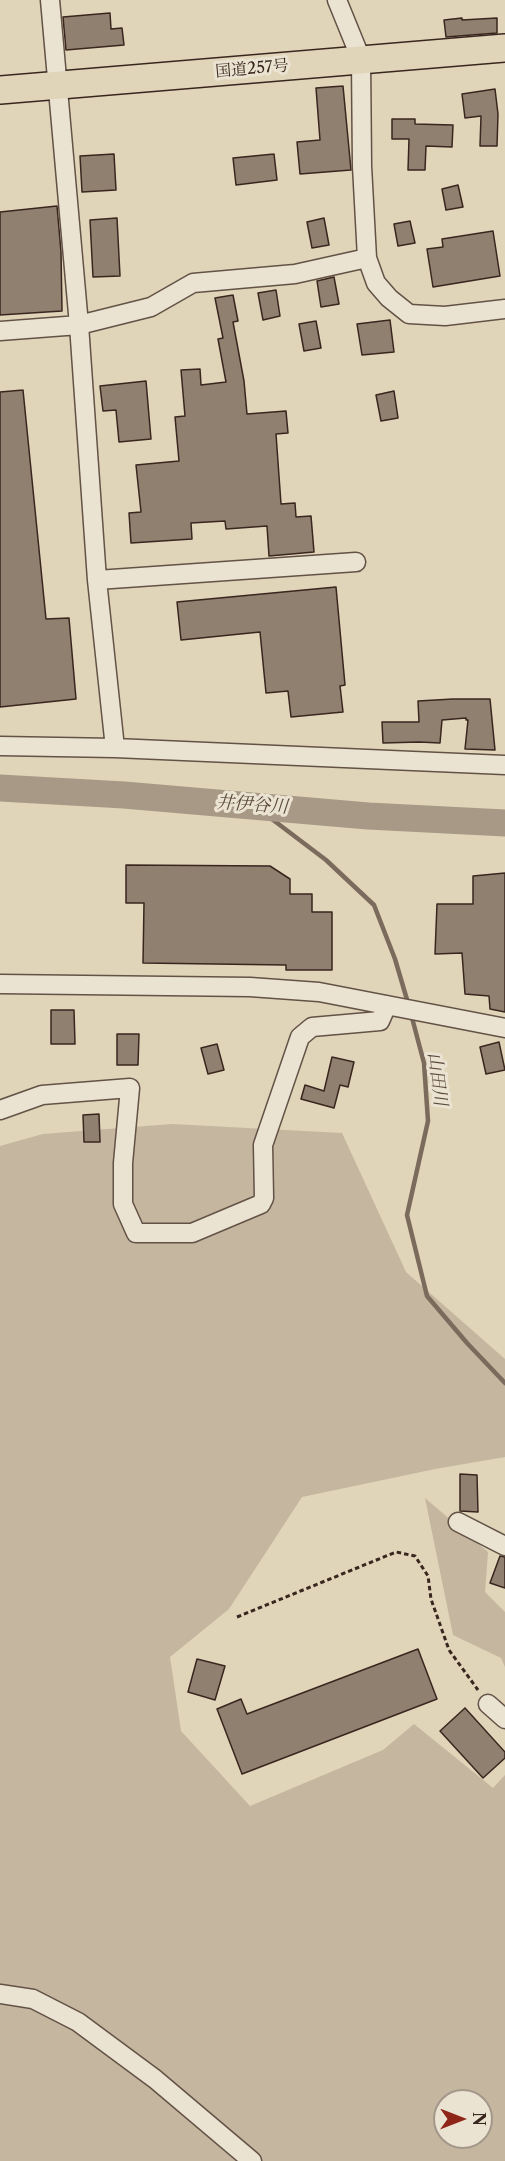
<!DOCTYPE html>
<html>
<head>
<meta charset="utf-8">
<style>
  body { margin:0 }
  #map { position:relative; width:505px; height:2161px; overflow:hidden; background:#e0d4b9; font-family:"Libre Caslon Text",serif }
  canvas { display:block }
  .north { position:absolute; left:433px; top:2089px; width:60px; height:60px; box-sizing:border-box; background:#ebe3d2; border:2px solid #a4978a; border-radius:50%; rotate:90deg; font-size:16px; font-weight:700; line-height:24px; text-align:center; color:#39261f }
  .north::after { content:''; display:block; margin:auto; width:21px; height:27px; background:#8f2418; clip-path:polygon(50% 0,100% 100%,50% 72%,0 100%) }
</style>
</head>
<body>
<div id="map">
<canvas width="505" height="2161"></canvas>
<div class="north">N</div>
</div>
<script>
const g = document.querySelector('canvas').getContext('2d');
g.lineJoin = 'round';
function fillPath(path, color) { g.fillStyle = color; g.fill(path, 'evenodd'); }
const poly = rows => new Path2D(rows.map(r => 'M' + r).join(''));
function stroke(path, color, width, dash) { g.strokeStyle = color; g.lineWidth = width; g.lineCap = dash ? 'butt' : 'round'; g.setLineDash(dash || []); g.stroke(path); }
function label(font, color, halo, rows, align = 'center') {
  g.font = font + ' "Libre Caslon Text","Noto Serif JP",serif'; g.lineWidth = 6; g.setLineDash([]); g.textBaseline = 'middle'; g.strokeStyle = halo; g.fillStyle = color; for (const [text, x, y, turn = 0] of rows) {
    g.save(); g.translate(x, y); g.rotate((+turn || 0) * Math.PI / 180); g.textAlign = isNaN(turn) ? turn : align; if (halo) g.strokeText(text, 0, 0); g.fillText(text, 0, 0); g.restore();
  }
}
fillPath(poly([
  [172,1124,342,1133,406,1272,505,1359,505,1457,435,1469,302,1497,229,1609,170,1657,181,1731,250,1806,383,1750,414,1724,493,1788,505,1775,505,2161,0,2161,0,1146,43,1134],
  [445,2101,481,2101,481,2137,445,2137],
  [425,1498,488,1552,485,1592,505,1612,505,1667,501,1658,453,1635]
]), '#c4b69f');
stroke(poly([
  [256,807,326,860,374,905,395,959,408,1003],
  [411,1014,424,1063,428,1121,407,1215,427,1296,467,1343,505,1383]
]), '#7b6b5c', 4.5);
stroke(poly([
  [0,788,124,795,368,816,505,823]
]), '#a79985', 27);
const building = poly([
  [110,13,111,29,122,28,124,45,66,50,63,17,110,13],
  [462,18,462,20,497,18,497,33,446,37,444,20,462,18],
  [343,86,351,170,300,174,297,142,320,140,316,88,343,86],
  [495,89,498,114,497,146,480,146,481,116,465,118,462,94,495,89],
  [392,119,415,119,415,124,453,125,452,147,426,146,425,170,408,170,409,139,392,139,392,119],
  [114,154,116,190,82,192,80,156,114,154],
  [274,154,277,180,236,185,233,158,274,154],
  [458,185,463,207,446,210,442,189,458,185],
  [57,206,61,252,62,311,0,315,0,212,57,206],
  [117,218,120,276,93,277,90,220,117,218],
  [324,218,329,245,312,248,307,222,324,218],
  [410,221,415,243,398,246,394,224,410,221],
  [493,231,500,276,433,287,427,249,443,247,442,239,493,231],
  [334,277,339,304,321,307,317,281,334,277],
  [276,290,280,316,263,320,258,293,276,290],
  [233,295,238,321,233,322,244,381,247,414,286,411,288,433,276,434,281,504,295,503,296,517,311,516,314,552,269,556,267,526,226,529,225,521,191,523,192,539,131,543,129,513,141,512,136,465,179,461,175,417,185,416,181,370,200,369,201,385,226,382,218,339,223,338,215,298,233,295],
  [390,320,394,352,362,355,357,324,390,320],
  [316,321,321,348,304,351,299,324,316,321],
  [146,381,151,439,119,442,116,410,103,411,100,386,146,381],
  [23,390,46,619,69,618,76,699,0,707,0,392,23,390],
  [394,391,398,418,381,421,376,395,394,391],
  [336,587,345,685,340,686,343,712,291,717,288,691,266,693,260,632,181,640,177,602,336,587],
  [453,699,490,699,495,750,465,749,468,720,466,720,466,718,442,720,440,743,419,742,383,743,382,722,419,722,418,701,453,699],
  [126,865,270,866,290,879,290,894,312,894,312,912,332,912,332,970,286,970,286,965,143,963,144,903,126,903,126,865],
  [505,873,505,1012,490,1009,489,996,465,994,462,953,435,954,437,904,473,904,473,876,505,873],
  [51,1010,74,1010,75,1044,51,1044,51,1010],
  [117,1034,139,1034,138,1065,117,1065,117,1034],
  [499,1042,505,1070,486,1074,480,1047,499,1042],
  [217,1044,224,1070,208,1074,201,1048,217,1044],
  [332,1057,354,1062,348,1087,340,1085,334,1108,301,1099,305,1085,324,1091,332,1057],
  [99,1114,100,1142,84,1142,83,1115,99,1114],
  [460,1474,477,1475,478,1512,460,1511,460,1474],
  [500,1556,505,1557,505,1588,490,1583,500,1556],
  [418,1649,437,1699,242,1774,217,1709,241,1699,247,1714,418,1649],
  [197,1659,225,1666,215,1700,188,1692,197,1659],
  [465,1708,505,1752,505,1758,483,1778,440,1731,465,1708]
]);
fillPath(building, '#90806f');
stroke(building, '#39261f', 1.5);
const minor = poly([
  [50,0,79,325,97,580,115,748],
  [337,0,361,59,362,166,367,258],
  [0,331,79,325,151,307,193,283,295,274,367,258,376,283,389,298,409,314,445,316,505,309],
  [97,580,356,562],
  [0,746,115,748,505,765],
  [0,984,250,987,319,992,505,1028],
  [0,1110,42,1095,130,1088,123,1163,123,1204,136,1233,192,1233,261,1204,264,1198,263,1145,300,1037,312,1027,380,1021,387,1005],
  [458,1522,505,1546],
  [488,1704,505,1719],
  [0,1994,33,1999,78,2022,155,2079,252,2161]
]);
const highway = poly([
  [0,90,505,48]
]);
stroke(minor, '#635246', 21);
stroke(highway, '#39261f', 30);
stroke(poly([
  [237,1617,396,1552,415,1556,428,1576,431,1599,449,1650,478,1690]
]), '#39261f', 3, [4.5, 3]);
stroke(minor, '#ebe3d2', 18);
stroke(highway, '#e0d4b9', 27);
label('16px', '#39261f', '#ebe3d2', [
  ["国道257号",252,69,-5]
]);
label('italic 18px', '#5a483e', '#ebe3d2', [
  ["井伊谷川",252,805,4],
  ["山田川",437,1079,83]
]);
</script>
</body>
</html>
